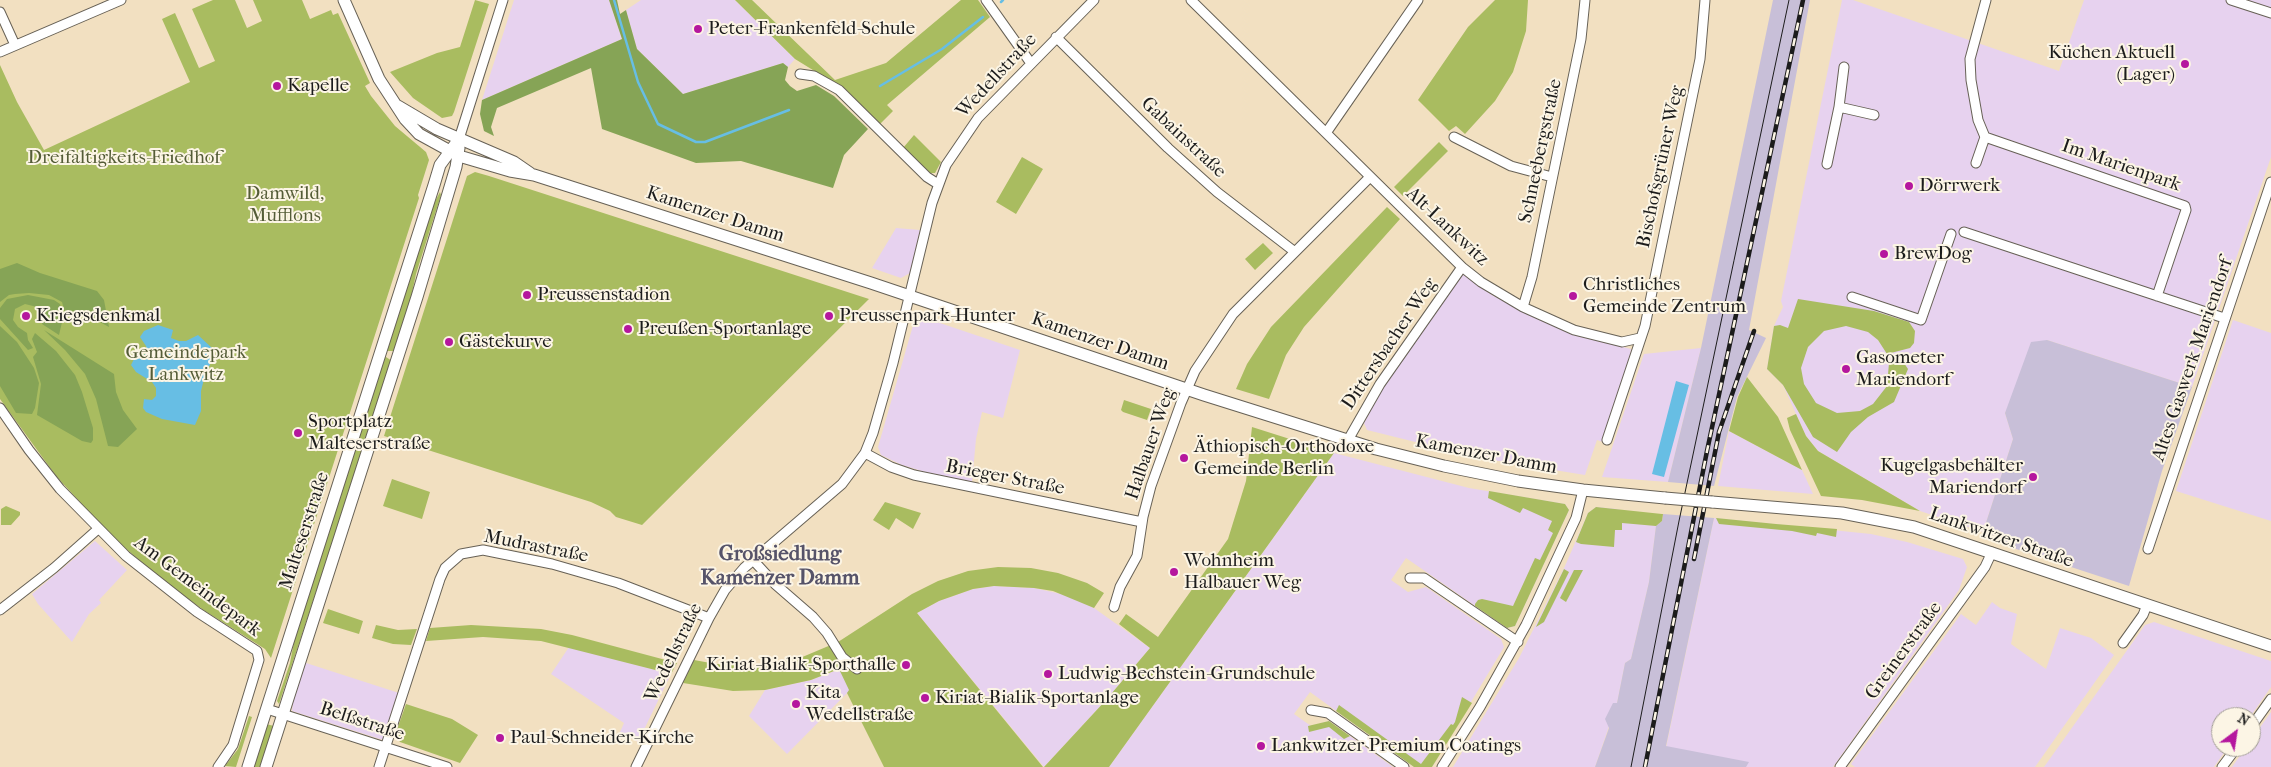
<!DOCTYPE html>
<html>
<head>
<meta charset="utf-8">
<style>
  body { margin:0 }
  #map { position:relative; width:2271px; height:767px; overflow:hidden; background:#f2e0c1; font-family:"IM FELL French Canon",serif }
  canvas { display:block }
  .north { position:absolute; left:2211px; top:707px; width:50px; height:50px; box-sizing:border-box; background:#fcf5e5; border:1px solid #a29e95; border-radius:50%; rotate:31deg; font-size:14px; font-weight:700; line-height:20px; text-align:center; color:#1c1c1c }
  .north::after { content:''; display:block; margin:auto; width:18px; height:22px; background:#b5179e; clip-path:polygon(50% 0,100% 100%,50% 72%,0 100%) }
</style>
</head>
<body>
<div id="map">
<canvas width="2271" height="767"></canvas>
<div class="north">N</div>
</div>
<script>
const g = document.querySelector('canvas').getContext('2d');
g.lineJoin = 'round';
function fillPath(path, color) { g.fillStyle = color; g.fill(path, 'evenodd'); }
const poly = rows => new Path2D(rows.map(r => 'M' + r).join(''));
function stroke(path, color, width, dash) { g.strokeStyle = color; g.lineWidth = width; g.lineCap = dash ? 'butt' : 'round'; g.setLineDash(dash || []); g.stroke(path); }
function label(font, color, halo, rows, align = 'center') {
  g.font = font + ' "IM FELL French Canon",serif'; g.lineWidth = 4; g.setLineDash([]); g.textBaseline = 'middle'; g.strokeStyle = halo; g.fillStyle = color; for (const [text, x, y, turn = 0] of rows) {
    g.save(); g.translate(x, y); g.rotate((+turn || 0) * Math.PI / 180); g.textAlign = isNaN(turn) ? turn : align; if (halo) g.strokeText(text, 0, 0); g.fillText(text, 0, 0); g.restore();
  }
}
fillPath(poly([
  [514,0,609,0,622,39,482,100],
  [641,0,735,0,795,59,788,67,783,63,683,94,637,49,626,10],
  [1842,0,1853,0,2059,71,2084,0,2271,0,2271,157,2192,387,2047,340,2005,413,2013,439,1983,532,1920,511,1818,451,1806,436,1783,385,1767,369,1774,326,1783,307,1781,301],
  [896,228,920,230,910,273,901,278,872,268],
  [1464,275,1492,295,1530,315,1586,338,1631,349,1630,356,1603,442,1597,440,1585,475,1480,458,1367,430,1364,423,1384,385,1460,276],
  [922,317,1020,350,1003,418,982,412,976,439,972,482,925,472,902,465,881,455,878,447,914,322],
  [2233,320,2271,333,2271,521,2176,491],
  [1701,348,1668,482,1602,477,1644,354],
  [1729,431,1802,470,1813,494,1718,486],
  [1334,453,1469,488,1565,504,1569,510,1515,626,1507,628,1406,558,1391,580,1408,592,1426,587,1501,639,1504,647,1432,767,1414,767,1310,692,1294,714,1311,726,1329,721,1393,767,1109,767],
  [1596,507,1617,509,1662,521,1656,526,1649,582,1631,659,1625,663,1617,703,1595,767,1453,767,1519,658,1565,566,1588,513],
  [1714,518,1871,534,1907,542,1963,559,1967,567,1959,590,1833,767,1662,767],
  [95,541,127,570,99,600,101,603,89,614,72,642,38,604,32,594],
  [994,586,1034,588,1070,596,1094,608,1150,648,1106,700,1044,767,917,613,939,601,973,589],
  [1992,602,2000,608,2017,614,2011,644,2046,669,2060,628,2091,638,2114,655,2035,767,1855,767,1851,764,1961,614,1976,625],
  [2154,622,2271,661,2271,687,2250,717,2221,717,2221,747,2228,747,2214,767,2044,767,2145,625],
  [569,647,671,674,638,742,620,732,624,723,551,674],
  [303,662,399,693,383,740,292,711,293,702,290,702],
  [840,669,850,690,787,754,749,716,765,690,811,680],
  [2271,712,2271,767,2232,767,2246,747,2251,747,2251,740]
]), '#e7d2ef');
fillPath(poly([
  [1773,0,1810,0,1749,330,1766,338,1737,397,1714,486,1668,482,1701,348],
  [2047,340,2192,387,2162,471,2129,586,2007,546,2004,539,1983,532,2013,439,2005,413,2031,342],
  [1663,514,1714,518,1666,746,1749,762,1746,767,1595,767,1609,728,1605,719,1613,703,1617,703,1625,663,1631,659,1649,582,1656,526,1662,521]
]), '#c8bfd8');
fillPath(poly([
  [213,0,235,0,247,28,262,21,253,0,302,0,310,19,331,10,333,15,338,13,370,83,365,86,371,96,395,126,426,152,429,160,418,195,419,198,271,658,265,649,205,611,170,586,113,538,56,476,0,399,0,65,17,102,44,150,190,82,162,19,175,13,199,68,215,61,192,9],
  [475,0,489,4,454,112,452,116,442,118,413,98,390,72,437,53,460,47],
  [735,0,752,0,835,80,886,63,961,0,978,0,990,17,887,105,893,111,879,125,842,88,795,59],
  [1495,0,1528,0,1526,31,1513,72,1495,101,1465,134,1456,126,1449,131,1418,100,1468,27],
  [914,135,941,162,935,173,929,173,903,148],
  [1439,142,1448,151,1403,196,1394,187],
  [1022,157,1043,169,1016,214,996,202],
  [475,172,489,176,869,299,642,525,616,517,610,511,591,502,384,436,467,176],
  [440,192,441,195,416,274,412,293,395,351,388,351,387,349,432,207],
  [1387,207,1400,219,1304,327,1286,355,1269,399,1236,389,1247,364,1271,327],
  [1263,243,1273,253,1255,270,1245,259],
  [1798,299,1874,311,1909,322,1915,331,1914,343,1910,348,1887,354,1878,340,1868,332,1846,326,1824,331,1808,347,1801,368,1804,384,1816,403,1837,413,1860,411,1873,404,1887,386,1889,363,1902,360,1908,369,1894,402,1868,417,1851,432,1837,452,1813,437,1783,385,1767,369,1774,326,1780,325,1788,328],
  [386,357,392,361,279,704,277,701,290,663,296,631,384,358],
  [1747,377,1778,417,1802,470,1729,431,1738,397],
  [1124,400,1151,409,1147,420,1123,412,1121,410],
  [1796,414,1806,436,1818,451,1920,511,1862,500,1821,496,1790,430,1787,418],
  [1252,427,1334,453,1109,767,1044,767,1106,700,1150,648,1119,624,1126,614,1158,637,1228,539,1246,481],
  [392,479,430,492,422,519,383,506],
  [1489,491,1565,504,1569,510,1515,626,1507,628,1475,606,1475,604,1478,600,1482,599,1513,606,1535,558,1540,560,1553,533,1548,530,1552,521,1523,508,1520,513,1488,498],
  [885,502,921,513,913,529,896,518,889,530,873,520],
  [6,506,20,512,20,515,11,525,1,525,1,509],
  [1596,507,1662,514,1663,514,1662,521,1656,526,1622,523,1622,530,1615,530,1614,547,1581,544,1576,542,1588,513],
  [1716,518,1776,524,1837,529,1836,537,1817,533,1816,536,1792,531,1719,524],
  [998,567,1031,568,1058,573,1087,583,1104,593,1094,608,1053,591,1034,588,994,586,973,589,939,601,917,613,1043,767,884,767,847,693,849,690,839,669,811,680,765,690,733,691,683,683,694,660,716,664,754,666,800,658,838,642,912,594,938,581,968,571],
  [1564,569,1569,572,1544,622,1536,627],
  [1574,570,1583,570,1566,602,1560,598],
  [328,609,363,621,359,634,323,623],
  [376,625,398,630,417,629,411,645,393,644,372,638],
  [471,625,541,629,572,635,677,663,671,674,541,641,483,637,426,641,430,628],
  [1462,697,1472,703,1432,767,1414,767,1336,711,1339,705,1421,764,1451,724,1453,725,1455,722],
  [406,704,452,719,478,735,460,763,400,742,395,735],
  [249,716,252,717,236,767,225,766,238,749],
  [1329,721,1350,736,1344,739,1329,727,1309,732,1308,726],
  [266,724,274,726,261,767,252,767]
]), '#a9bc60');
fillPath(poly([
  [609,0,617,0,620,14,626,10,637,49,683,94,783,63,788,67,785,80,790,86,797,91,816,85,834,96,868,129,844,155,833,188,741,161,696,163,602,129,591,68,497,108,491,127,494,136,484,131,480,114,482,100,622,39],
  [17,263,40,273,97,291,104,300,109,327,83,313,65,313,62,302,49,295,29,293,15,294,9,295,0,302,0,269],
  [28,295,54,300,60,304,63,318,59,335,42,324,43,317,37,307,25,304,15,309,13,320,18,327,27,333,28,340,33,348,28,350,0,319,0,308,7,299],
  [0,326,17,342,34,368,39,383,35,408,32,414,16,413,0,386],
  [44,330,114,374,116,392,123,410,137,429,118,447,108,446,96,399,85,374,65,350],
  [35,333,56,351,75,375,82,392,93,428,93,440,91,443,82,441,37,415,41,384,33,357,37,352,32,339]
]), '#86a456');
fillPath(poly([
  [158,325,173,330,171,338,179,341,186,341,198,335,212,348,215,354,205,375,201,391,201,411,195,425,162,419,146,412,143,408,144,399,152,400,156,396,156,388,152,382,136,372,131,365,136,355,141,356,148,353,146,346,140,337,144,331],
  [1676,381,1689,385,1664,477,1652,474]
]), '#67bee4');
stroke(poly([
  [614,0,638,82,658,124,696,142,705,142,789,110],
  [1001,2,1003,0],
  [880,86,942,49,983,17]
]), '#67bee4', 2.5);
const minor = poly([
  [986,0,1030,62],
  [1191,0,1462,267,1481,282,1523,307,1574,330,1622,342,1640,338],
  [2231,0,2271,13],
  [0,12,15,45],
  [1056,37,1168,148,1217,192,1295,252],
  [0,52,121,0],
  [800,74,814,76,839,90,927,177,938,184],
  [1839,107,1874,115],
  [1326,133,1418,0],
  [1454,137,1511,166,1552,177],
  [1985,137,2185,206,2186,210,2157,296],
  [459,139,503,0],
  [1976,163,1985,137,1978,120,1971,80,1970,59,1986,0],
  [1827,164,1839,107,1844,67],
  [1964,232,2224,318],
  [1852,297,1921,320,1951,234],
  [1523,307,1532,277,1581,39,1585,0],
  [0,408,29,450,60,489,126,556,197,612,257,651,259,660,233,745,218,767],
  [1348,440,1380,384,1462,267],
  [1607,440,1645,326,1700,59,1705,0],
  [865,453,891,467,914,475,1142,522],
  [2148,549,2271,182],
  [753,560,775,584,813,617,827,633,842,657,857,669],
  [1410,578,1424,578,1518,642],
  [1114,607,1120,587,1137,556,1143,517,1151,486,1181,403,1195,371,1233,314,1370,177],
  [0,610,54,568,98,529],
  [2123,643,2143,615,2147,605],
  [267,709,447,767],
  [1311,710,1328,713,1404,767],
  [2251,727,2271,699],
  [379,767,440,579,445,568,461,554,483,550,552,564,618,583,709,618],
  [636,767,709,618,725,590,744,568,842,484,865,453,873,433,893,363,932,203,946,165,978,118,1094,0],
  [1442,767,1480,707,1526,625,1576,518,1583,490],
  [1840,767,1985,567,1992,552],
  [2222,767,2237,747]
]);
const major = poly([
  [344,0,379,79,405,119,419,134,459,156,510,171,534,175,871,283,1204,395,1376,449,1444,466,1518,481,1583,490,1665,498],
  [398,106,437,129,514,162,530,173],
  [1712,502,1842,513,1914,527,2271,646],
  [248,767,434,185,440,165,459,139],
  [266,767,417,297,456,167,459,148]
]);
stroke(minor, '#676156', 11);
stroke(major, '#676156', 13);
stroke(minor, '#fff', 9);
stroke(major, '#fff', 11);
stroke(poly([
  [1631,767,1679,521,1789,0]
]), '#1c1c1c', 1);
const rail = poly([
  [1694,559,1719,432,1754,331],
  [1645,767,1707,451,1803,0]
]);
stroke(rail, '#1c1c1c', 4.5);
stroke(rail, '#fcf5e5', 2.5, [8]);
const majorBridge = poly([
  [1665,498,1712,502]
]);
stroke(majorBridge, '#676156', 13, []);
stroke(majorBridge, '#fff', 11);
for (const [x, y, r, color] of [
  [698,29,5,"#b5179e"],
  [2185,64,5,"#b5179e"],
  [277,86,5,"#b5179e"],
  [1909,186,5,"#b5179e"],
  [1884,254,5,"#b5179e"],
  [527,295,5,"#b5179e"],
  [1573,296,5,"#b5179e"],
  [26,316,5,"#b5179e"],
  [829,316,5,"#b5179e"],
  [628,329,5,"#b5179e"],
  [449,342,5,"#b5179e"],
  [1846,369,5,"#b5179e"],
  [298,433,5,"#b5179e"],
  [1184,458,5,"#b5179e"],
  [2033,477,5,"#b5179e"],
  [1174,572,5,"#b5179e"],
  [906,665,5,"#b5179e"],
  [1048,674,5,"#b5179e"],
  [925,698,5,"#b5179e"],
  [796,704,5,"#b5179e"],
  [500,738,5,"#b5179e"],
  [1261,746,5,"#b5179e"]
]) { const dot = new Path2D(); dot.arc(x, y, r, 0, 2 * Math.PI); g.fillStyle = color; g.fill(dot); stroke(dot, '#fcf5e5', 2); }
label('19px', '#1c1c1c', '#fcf5e5', [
  ["Peter-Frankenfeld-Schule",708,29],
  ["Küchen Aktuell",2175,53,"right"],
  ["(Lager)",2175,75,"right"],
  ["Kapelle",287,86],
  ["Dörrwerk",1919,186],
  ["BrewDog",1894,254],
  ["Christliches",1583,285],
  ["Gemeinde Zentrum",1583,307],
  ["Preussenstadion",537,295],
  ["Kriegsdenkmal",36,316],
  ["Preussenpark-Hunter",839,316],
  ["Preußen-Sportanlage",638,329],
  ["Gästekurve",459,342],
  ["Gasometer",1856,358],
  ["Mariendorf",1856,380],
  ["Sportplatz",308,422],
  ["Malteserstraße",308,444],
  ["Äthiopisch-Orthodoxe",1194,447],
  ["Gemeinde Berlin",1194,469],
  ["Kugelgasbehälter",2023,466,"right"],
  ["Mariendorf",2023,488,"right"],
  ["Wohnheim",1184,561],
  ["Halbauer Weg",1184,583],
  ["Kiriat-Bialik-Sporthalle",896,665,"right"],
  ["Ludwig-Bechstein-Grundschule",1058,674],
  ["Kita",806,693],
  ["Wedellstraße",806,715],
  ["Kiriat-Bialik-Sportanlage",935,698],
  ["Paul-Schneider-Kirche",510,738],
  ["Lankwitzer Premium Coatings",1271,746]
], 'left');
label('19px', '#1c1c1c', '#fcf5e5', [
  ["Wedellstraße",997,76,-47],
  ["Gabainstraße",1183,138,43],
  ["Schneebergstraße",1541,151,-78],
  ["Im Marienpark",2121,166,19],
  ["Bischofsgrüner Weg",1661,167,-78],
  ["Kamenzer Damm",715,215,18],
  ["Alt-Lankwitz",1447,227,43],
  ["Kamenzer Damm",1100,342,19],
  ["Dittersbacher Weg",1390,344,-56],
  ["Altes Gaswerk Mariendorf",2193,360,-71],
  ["Halbauer Weg",1151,444,-71],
  ["Kamenzer Damm",1486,455,11],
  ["Brieger Straße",1005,478,11],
  ["Malteserstraße",305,531,-72],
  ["Lankwitzer Straße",2001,538,19],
  ["Mudrastraße",536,547,11],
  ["Am Gemeindepark",197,587,37],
  ["Greinerstraße",1904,651,-54],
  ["Wedellstraße",674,653,-64],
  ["Belßstraße",362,722,18]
]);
label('19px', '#545c37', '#fcf5e5', [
  ["Dreifaltigkeits-Friedhof",124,158],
  ["Damwild,",285,194],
  ["Mufflons",285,216],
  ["Gemeindepark",186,353],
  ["Lankwitz",186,375]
]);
label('bold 21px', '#565369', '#fcf5e5', [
  ["Großsiedlung",780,555],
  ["Kamenzer Damm",780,579]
]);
</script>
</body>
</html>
